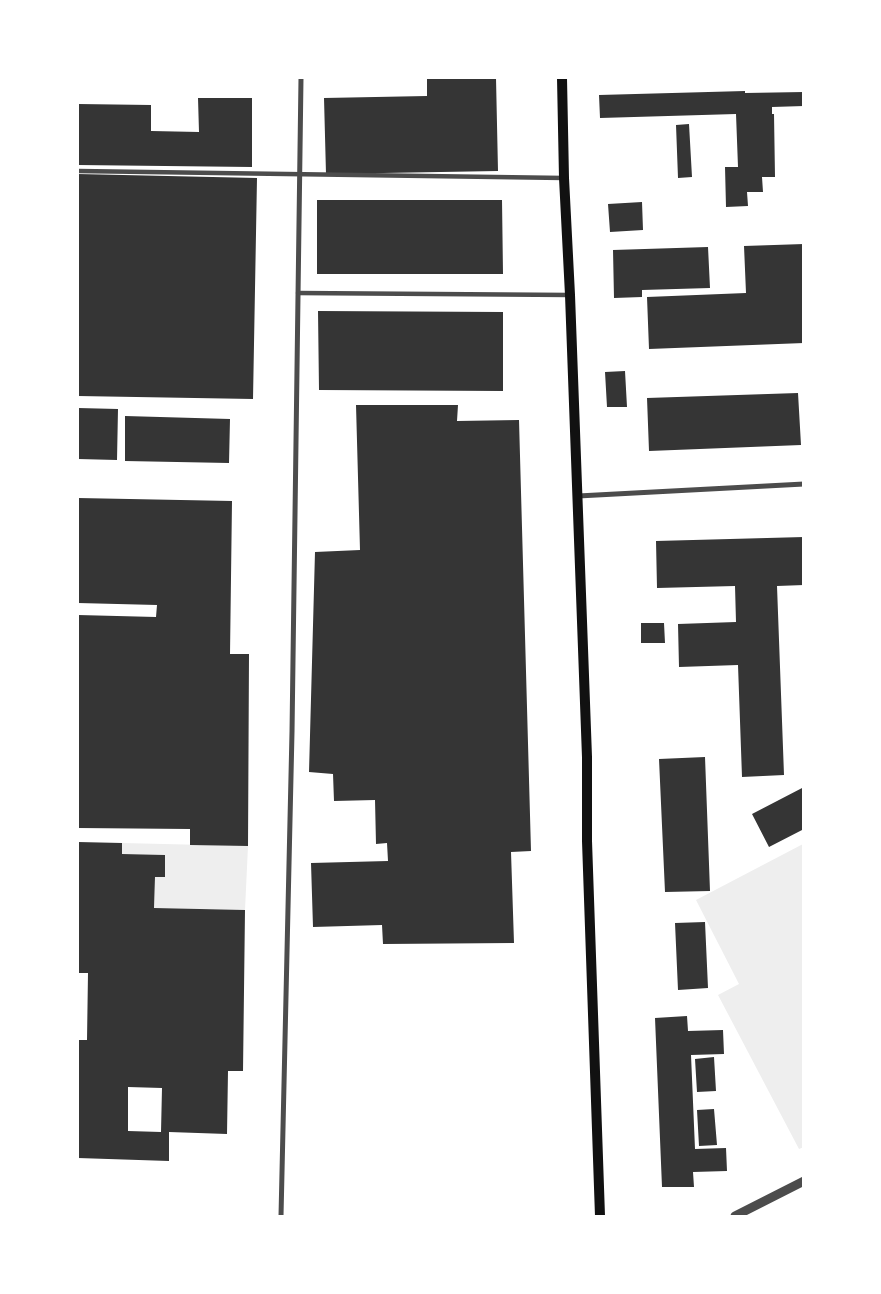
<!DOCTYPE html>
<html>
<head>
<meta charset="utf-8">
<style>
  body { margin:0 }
  #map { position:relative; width:881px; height:1294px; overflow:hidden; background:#fff; font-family:"Space Grotesk",sans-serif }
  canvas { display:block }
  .frame { position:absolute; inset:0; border:79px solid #fff; pointer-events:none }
</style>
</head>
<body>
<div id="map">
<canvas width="881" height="1294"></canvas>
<div class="frame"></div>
</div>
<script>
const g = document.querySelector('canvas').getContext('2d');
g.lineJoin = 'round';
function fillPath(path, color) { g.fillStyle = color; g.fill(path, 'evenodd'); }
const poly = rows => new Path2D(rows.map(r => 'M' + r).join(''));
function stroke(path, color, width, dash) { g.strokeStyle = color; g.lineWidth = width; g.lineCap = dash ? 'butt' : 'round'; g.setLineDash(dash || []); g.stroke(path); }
fillPath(poly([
  [122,843,248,846,245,910,154,908,155,877,165,877,165,855,122,854],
  [803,844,804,1147,799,1149,718,995,739,984,696,900]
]), '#eee');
fillPath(poly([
  [427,78,496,78,498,171,326,174,324,98,427,96],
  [745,91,745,93,804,92,804,106,772,107,772,114,774,114,775,177,762,177,763,192,747,192,748,206,726,207,725,167,738,167,736,114,600,118,599,95],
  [198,98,252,98,252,167,78,165,78,104,151,105,151,131,199,132],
  [689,124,692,177,678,178,676,125],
  [78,174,257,178,253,399,78,396],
  [317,200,502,200,503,274,317,274],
  [642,202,643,230,610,232,608,204],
  [804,244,804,343,649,349,647,297,746,293,744,246],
  [708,247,710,288,642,290,642,297,614,298,613,250],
  [318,311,503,312,503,391,319,390],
  [625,371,627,407,607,407,605,372],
  [798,393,801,445,649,451,647,398],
  [356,405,458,405,457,421,519,420,531,851,511,852,514,943,383,944,382,925,313,927,311,863,388,861,387,843,376,844,375,800,334,801,333,774,309,772,315,552,360,550],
  [78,408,118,409,117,460,78,459],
  [125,416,230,419,229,463,125,461],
  [78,498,232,501,230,654,249,654,248,846,190,845,190,829,78,828,78,615,156,617,157,605,78,603],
  [804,537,804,585,777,586,784,775,742,777,738,665,679,667,678,624,736,622,735,586,657,588,656,541],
  [641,623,664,623,665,643,641,643],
  [705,757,710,891,665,892,659,759],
  [804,787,804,829,769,847,752,814],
  [78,842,122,843,122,854,165,855,165,877,155,877,154,908,245,910,243,1071,228,1071,227,1134,169,1132,169,1161,78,1158,78,1040,87,1040,88,973,78,973],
  [128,1087,162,1088,161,1132,128,1131],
  [705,922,708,988,678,990,675,923],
  [687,1016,688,1031,723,1030,724,1054,691,1055,695,1149,726,1148,727,1171,693,1172,694,1187,662,1187,655,1018],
  [714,1057,716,1091,697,1092,695,1059],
  [714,1109,717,1145,699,1146,697,1110]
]), '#353535');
stroke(poly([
  [78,171,564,178],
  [298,293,570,295]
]), '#4c4c4c', 4.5);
stroke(poly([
  [578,496,804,484],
  [281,1216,292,732,301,78]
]), '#4c4c4c', 5);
stroke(poly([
  [735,1216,804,1181]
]), '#4c4c4c', 9);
stroke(poly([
  [562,78,564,178,570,295,587,757,587,841,600,1216]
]), '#111', 10);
</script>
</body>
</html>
